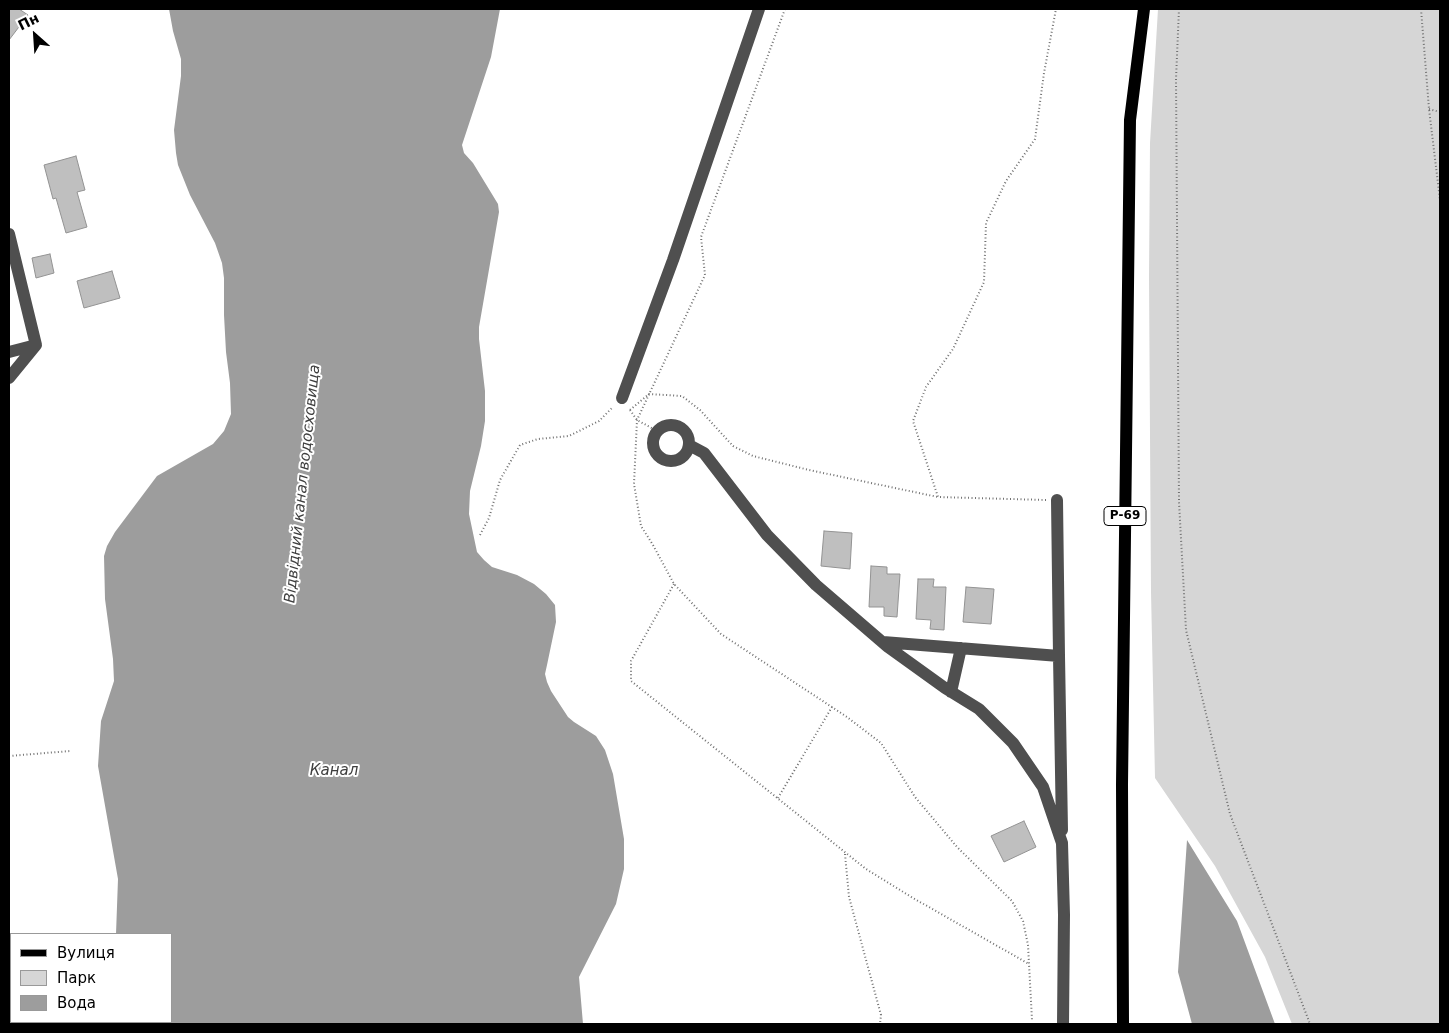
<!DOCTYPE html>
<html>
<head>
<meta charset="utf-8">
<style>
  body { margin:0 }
  #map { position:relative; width:1449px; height:1033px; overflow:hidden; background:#fff; font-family:"DejaVu Sans",sans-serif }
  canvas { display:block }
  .frame { position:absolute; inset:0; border:10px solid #000; pointer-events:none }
  .legend { position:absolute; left:10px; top:933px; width:162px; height:90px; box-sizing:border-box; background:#fff; border:1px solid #999; margin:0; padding:6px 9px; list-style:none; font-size:15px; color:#000 }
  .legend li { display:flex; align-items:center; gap:10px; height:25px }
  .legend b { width:25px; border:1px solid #999 }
  .north { position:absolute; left:10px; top:10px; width:50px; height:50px; -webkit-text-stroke:4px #fff; paint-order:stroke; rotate:334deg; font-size:14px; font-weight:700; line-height:20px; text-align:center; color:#000 }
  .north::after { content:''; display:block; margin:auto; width:18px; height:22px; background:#000; clip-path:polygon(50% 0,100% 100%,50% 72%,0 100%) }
</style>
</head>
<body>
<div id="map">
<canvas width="1449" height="1033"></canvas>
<div class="frame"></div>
<ul class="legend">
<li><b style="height:6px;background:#000"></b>Вулиця</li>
<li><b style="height:14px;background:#d6d6d6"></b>Парк</li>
<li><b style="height:14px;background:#9d9d9d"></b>Вода</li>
</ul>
<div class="north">Пн</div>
</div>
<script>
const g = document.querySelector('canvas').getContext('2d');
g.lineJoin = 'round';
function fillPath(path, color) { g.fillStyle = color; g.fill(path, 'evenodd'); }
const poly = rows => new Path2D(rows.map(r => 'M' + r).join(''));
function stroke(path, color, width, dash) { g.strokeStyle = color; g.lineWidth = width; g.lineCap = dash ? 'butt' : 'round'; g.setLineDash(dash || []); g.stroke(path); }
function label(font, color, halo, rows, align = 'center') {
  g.font = font + ' "DejaVu Sans",sans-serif'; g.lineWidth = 4; g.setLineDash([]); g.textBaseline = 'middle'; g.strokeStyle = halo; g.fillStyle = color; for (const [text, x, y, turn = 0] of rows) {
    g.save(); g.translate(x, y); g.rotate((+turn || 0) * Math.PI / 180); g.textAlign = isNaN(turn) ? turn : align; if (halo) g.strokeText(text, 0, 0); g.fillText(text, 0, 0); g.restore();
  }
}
fillPath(poly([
  [1158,9,1440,9,1440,1024,1292,1024,1265,957,1215,866,1155,778,1151,592,1149,277,1150,143]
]), '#d6d6d6');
fillPath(poly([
  [169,9,500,9,491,57,462,145,464,153,473,163,498,204,499,212,479,327,479,339,485,391,485,421,481,446,470,491,469,514,477,552,484,560,492,567,517,575,534,584,546,594,555,605,556,622,547,665,545,674,547,682,551,691,568,717,574,722,596,736,605,750,613,774,624,839,624,869,616,904,579,977,583,1024,105,1024,106,1022,171,1022,171,934,116,934,118,879,98,766,101,721,114,681,113,659,105,599,104,556,107,546,115,532,157,476,213,444,224,431,231,414,230,383,226,352,224,315,224,278,222,263,215,243,190,195,178,165,176,153,174,130,181,76,181,59,173,31],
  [1187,840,1237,921,1275,1024,1192,1024,1178,972]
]), '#9d9d9d');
const building = poly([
  [9,9,19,9,28,15,9,40,9,9],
  [76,156,85,190,77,192,87,227,66,233,56,198,53,199,44,165,76,156],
  [50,254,54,273,36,278,32,258,50,254],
  [112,271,120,298,84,308,77,281,112,271],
  [824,531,852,533,850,569,821,566,824,531],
  [871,566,887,567,887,574,900,574,897,617,884,616,884,607,869,607,871,566],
  [918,579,934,579,933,587,946,587,944,630,930,629,931,620,916,619,918,579],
  [966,587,994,589,991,624,963,622,966,587],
  [1024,821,1036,847,1004,862,991,836,1024,821]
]);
fillPath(building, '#bfbfbf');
stroke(building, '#939393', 1);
stroke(poly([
  [785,9,701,237,705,275,637,420,634,484,641,526,653,545,674,584,721,634,847,717,881,743,915,797,957,847,1012,901,1023,921,1028,945,1032,1020],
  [1179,9,1176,79,1179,502,1186,630,1230,814,1310,1024],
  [1421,9,1429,109,1440,200],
  [1429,109,1440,112],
  [630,410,649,394,682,396,700,410,733,446,753,456,809,470,938,497],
  [630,410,637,420,657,431],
  [1046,500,938,497,913,421,926,387,953,349,984,282,986,223,1006,181,1035,139,1044,73,1056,9],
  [480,535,489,518,500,480,520,445,538,439,569,436,599,421,613,407],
  [674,584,631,661,631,681,866,869,913,898,1029,964],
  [9,756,70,751],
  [778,798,832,707],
  [845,854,849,897,881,1015,880,1024]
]), '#717171', 2, [1, 2.5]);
stroke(poly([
  [9,234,36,345,9,378],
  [9,352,36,345],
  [622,398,673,260,759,9],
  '653 443a18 18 0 1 1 36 0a18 18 0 1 1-36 0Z',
  [689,445,704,453,767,535,816,585,888,647,945,688,979,709,1013,743,1043,787,1062,843,1064,915,1063,1024],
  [1057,500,1059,656],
  [883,642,1059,656,1062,830],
  [951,692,961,648]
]), '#4f4f4f', 12);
stroke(poly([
  [1123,1024,1122,784,1130,120,1144,9]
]), '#000', 12);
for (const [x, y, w] of [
  [1125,516,42]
]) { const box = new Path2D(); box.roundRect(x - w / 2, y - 9.5, w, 19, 4); g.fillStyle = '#fff'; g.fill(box); stroke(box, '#000', 1); }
label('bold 12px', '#000', null, [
  ["Р-69",1125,516]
]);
label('italic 15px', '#3e3e3e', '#fff', [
  ["Відвідний канал водосховища",303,484,-84],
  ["Канал",334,771]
]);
</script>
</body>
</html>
